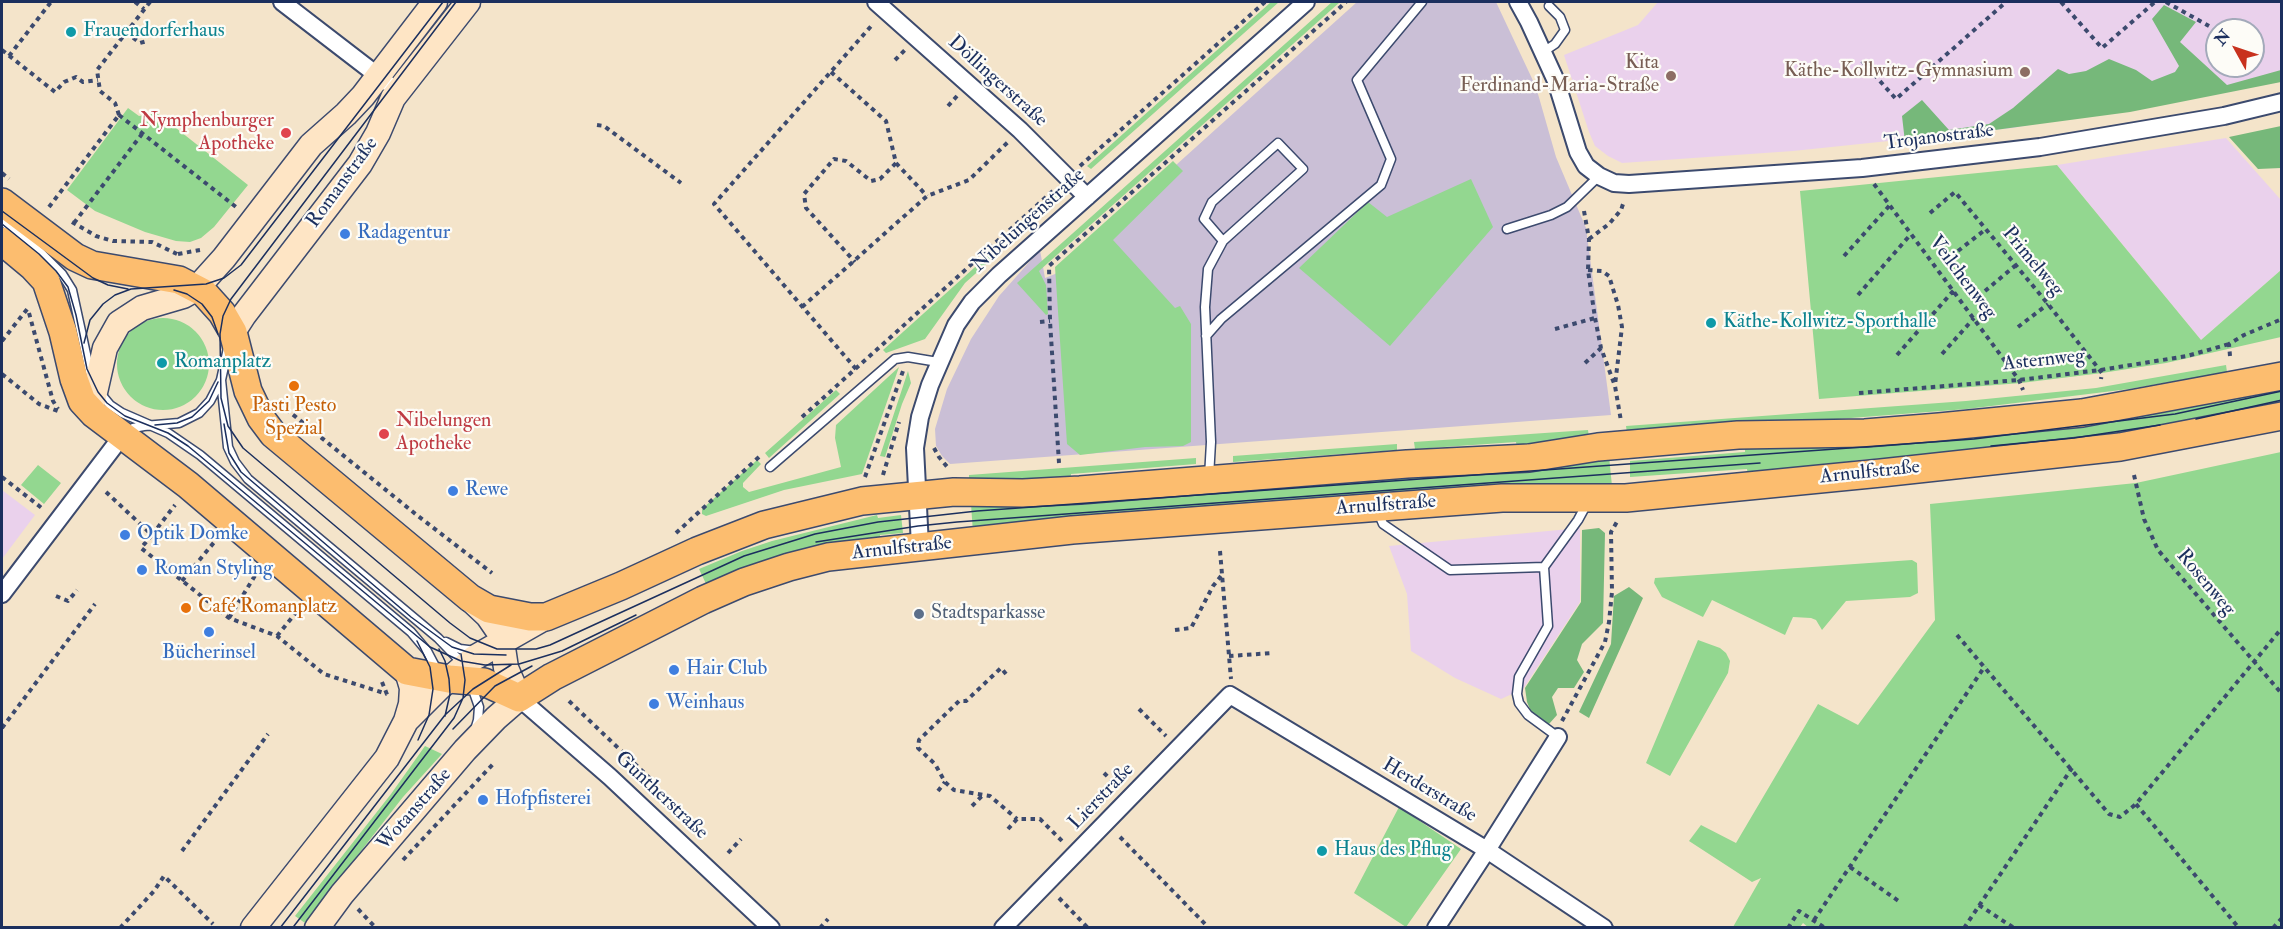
<!DOCTYPE html>
<html>
<head>
<meta charset="utf-8">
<style>
  body { margin:0 }
  #map { position:relative; width:2283px; height:929px; overflow:hidden; background:#f4e4ca; font-family:"IM FELL Double Pica",serif }
  canvas { display:block }
  .frame { position:absolute; inset:0; border:3px solid #1b2f5e; pointer-events:none }
  .north { position:absolute; left:2205px; top:18px; width:60px; height:60px; box-sizing:border-box; background:#fdfcf7; border:2px solid #a3aaba; border-radius:50%; rotate:310deg; font-size:16px; font-weight:700; line-height:24px; text-align:center; color:#1b2f5e }
  .north::after { content:''; display:block; margin:auto; width:21px; height:27px; background:#c8321e; clip-path:polygon(50% 0,100% 100%,50% 72%,0 100%) }
</style>
</head>
<body>
<div id="map">
<canvas width="2283" height="929"></canvas>
<div class="frame"></div>
<div class="north">N</div>
</div>
<script>
const g = document.querySelector('canvas').getContext('2d');
g.lineJoin = 'round';
function fillPath(path, color) { g.fillStyle = color; g.fill(path, 'evenodd'); }
const poly = rows => new Path2D(rows.map(r => 'M' + r).join(''));
function stroke(path, color, width, dash) { g.strokeStyle = color; g.lineWidth = width; g.lineCap = dash ? 'butt' : 'round'; g.setLineDash(dash || []); g.stroke(path); }
function label(font, color, halo, rows, align = 'center') {
  g.font = font + ' "IM FELL Double Pica",serif'; g.lineWidth = 4.5; g.setLineDash([]); g.textBaseline = 'middle'; g.strokeStyle = halo; g.fillStyle = color; for (const [text, x, y, turn = 0] of rows) {
    g.save(); g.translate(x, y); g.rotate((+turn || 0) * Math.PI / 180); g.textAlign = isNaN(turn) ? turn : align; if (halo) g.strokeText(text, 0, 0); g.fillText(text, 0, 0); g.restore();
  }
}
fillPath(poly([
  [1658,2,2281,2,2281,78,2013,128,1793,151,1622,163,1608,156,1595,146,1589,132,1564,55,1638,25],
  [2217,30,2253,30,2253,66,2217,66],
  [2226,138,2281,200,2281,270,2201,340,2057,165],
  [2,490,35,515,2,559],
  [1580,528,1580,602,1523,689,1501,699,1455,678,1411,651,1407,594,1389,546]
]), '#ead1ec');
fillPath(poly([
  [1357,2,1496,2,1536,87,1556,157,1586,228,1611,415,950,464,942,456,936,446,935,429,947,389,971,339,999,296,1040,250,1045,278,1055,274]
]), '#cabfd6');
fillPath(poly([
  [1271,2,1279,2,1091,169,1087,166],
  [1332,2,1340,2,1039,271,1046,285,1048,314,1046,315,1017,283],
  [128,108,139,116,157,113,248,185,214,227,201,238,190,242,176,241,145,232,95,211,67,190],
  [1173,161,1183,171,1113,240,1175,308,1180,306,1191,324,1191,442,1183,446,1145,447,1080,455,1067,444,1055,267],
  [2057,165,2201,340,2281,270,2281,337,2166,363,2102,373,2021,383,1819,399,1800,191],
  [1471,179,1493,227,1390,346,1299,268,1368,202,1387,217],
  [1055,195,1059,199,965,283,925,339,886,353,883,350],
  '117 364a46 46 0 1 1 92 0a46 46 0 1 1-92 0Z',
  [2226,365,2227,372,2129,389,1967,409,1838,419,1838,424,1627,433,1626,426,1966,401,2096,388],
  [899,367,862,474,784,490,706,516,702,514,702,509,757,460,761,464,743,483,743,487,749,492,841,467,835,438,836,425],
  [908,371,911,383,902,404,885,457,880,456],
  [2281,385,2281,406,2178,429,1975,452,1859,460,1748,476,1747,469,1630,477,1630,461,1745,452,1745,444],
  [836,390,840,394,769,458,765,453],
  [1588,430,1589,437,1517,448,1516,442,1415,449,1414,442],
  [1397,444,1397,450,1233,462,1233,456],
  [2281,452,2281,927,1809,928,1803,923,1800,927,1733,927,1761,878,1752,882,1689,841,1701,825,1736,843,1818,704,1858,725,1935,620,1930,504,2136,483],
  [1609,456,1612,486,973,533,971,504],
  [1196,458,1196,464,1071,474,1071,479,969,483,969,475],
  [38,465,61,483,44,504,21,485],
  [877,515,878,518,901,515,903,533,880,535,880,539,708,588,699,569,742,551,772,541],
  [1912,560,1917,563,1918,593,1910,597,1846,601,1822,630,1816,620,1811,618,1793,617,1785,635,1712,600,1703,617,1662,597,1654,583,1655,578],
  [1698,640,1720,648,1726,653,1730,661,1728,673,1670,776,1646,763],
  [425,746,442,754,403,797,305,923,295,916,391,794],
  [1399,807,1461,849,1406,927,1354,893]
]), '#93d790');
fillPath(poly([
  [2164,5,2196,22,2180,42,2227,85,2281,70,2281,82,2130,112,1905,142,1902,116,1922,100,1949,130,1989,124,2013,108,2058,69,2069,74,2086,71,2109,59,2136,70,2152,81,2175,72,2179,66,2152,19],
  [2281,126,2281,168,2258,169,2229,137],
  [1599,528,1605,533,1603,623,1582,644,1577,660,1584,672,1574,688,1558,688,1552,697,1557,715,1549,724,1532,714,1527,702,1525,688,1581,602,1582,530],
  [1629,587,1643,598,1589,718,1579,712,1611,644,1614,596]
]), '#76b87a');
const lane = poly([
  [1543,52,1555,44,1565,30,1560,17,1549,6],
  [2,221,40,252,62,274,72,290,91,377],
  [1507,229,1551,215,1567,207,1599,176],
  [1206,336,1221,319,1381,185,1391,159,1357,80,1422,2],
  [221,380,228,447,235,462,248,479,438,638,463,664],
  [100,393,110,405,122,413,168,433,200,455,411,632,427,651,438,672],
  [127,432,133,428,144,426,179,423,199,413,210,401,221,380,228,348],
  [770,467,895,359,908,357,938,362],
  [1209,477,1211,442,1205,307,1208,269,1223,241,1303,169,1278,143,1212,202,1204,219,1223,241],
  [1378,512,1383,524,1450,570,1544,567,1578,520,1584,509,1584,501],
  [1544,567,1548,626,1519,677,1517,694,1519,703,1528,715,1558,737],
  [446,642,460,649,476,651],
  [471,684,479,707,478,720,475,730]
]);
const street = poly([
  [282,2,386,82],
  [876,2,1020,130,1087,197],
  [1518,2,1529,22,1556,81,1578,152,1586,166,1599,176,1614,183,1629,184,1862,168,2040,147,2224,116,2282,102],
  [920,546,915,448,920,417,930,385,956,325,972,302,999,275,1306,2],
  [2,594,122,436],
  [519,698,610,777,771,928],
  [1003,928,1230,695,1487,850,1604,928],
  [1436,928,1487,850,1558,737]
]);
const secondary = poly([
  [233,332,244,315,360,164,378,133,393,98,468,2],
  [91,410,105,348,119,323,142,308,183,296,197,288,224,258,311,145,346,114,363,96,435,2],
  [406,721,440,687,474,658,546,617],
  [253,928,387,758,406,721,411,704,412,688,407,671],
  [317,928,342,894,465,750,496,718,519,698,506,668,502,641,499,632,488,616,472,601]
]);
const primary = poly([
  [2,202,75,257,92,265,179,280,204,293,222,313,233,332,248,391,261,418,273,434,470,598,489,609,530,617,546,617,621,586,697,551,764,525,862,501,954,492,1023,493,1080,490,1407,464,1529,458,1598,447,1738,435,1865,433,1939,427,2082,413,2282,376],
  [2,241,33,267,46,281,63,332,74,379,82,401,94,414,188,485,407,671,449,679,484,682,519,698,552,677,703,600,744,582,789,567,828,557,1072,530,1502,498,1626,498,1881,473,2120,447,2282,416]
]);
stroke(lane, '#3c4a6e', 11);
stroke(street, '#3c4a6e', 20);
stroke(secondary, '#3c4a6e', 27);
stroke(primary, '#3c4a6e', 30);
stroke(poly([
  [135,2,144,9],
  [2061,2,2102,48,2155,2],
  [2166,2,2209,26],
  [126,32,140,43,147,41],
  [2,50,55,92,64,82,76,77,83,82,98,80],
  [9,56,51,2],
  [895,60,905,50],
  [1862,61,1896,99,2006,2],
  [831,72,886,121,896,163,880,179,871,181,846,161,834,159,804,194,806,208,855,262],
  [948,106,957,96],
  [119,115,236,207],
  [119,115,115,103,100,91,97,70,150,2],
  [597,125,604,126,681,183],
  [896,163,927,196],
  [1080,166,1265,2],
  [2,173,9,179],
  [1874,184,2019,380,2023,390],
  [49,207,119,115],
  [1584,211,1589,239,1588,270,1595,318,1601,348,1615,386,1621,421],
  [1930,213,1955,192,2048,304,2102,373,2101,379],
  [72,222,96,236,113,241,152,242,177,254],
  [74,223,142,134],
  [1589,239,1609,224,1621,210,1624,201],
  [1958,251,1986,229],
  [178,254,200,250],
  [1844,256,1890,205],
  [1588,270,1602,271,1609,276,1618,305,1622,327,1615,385],
  [1985,291,2016,265],
  [1858,295,1911,234],
  [802,307,927,196,969,180,1008,142],
  [29,313,53,401,58,409],
  [1040,322,1050,321],
  [2018,327,2048,304],
  [1555,329,1595,318],
  [2,341,28,308],
  [1942,354,1974,318],
  [1897,355,1954,290],
  [2230,356,2229,344,2244,335,2282,319],
  [1585,363,1601,348],
  [856,369,714,204,873,24],
  [2,374,39,404,58,411],
  [1859,393,2019,380,2100,370,2187,356,2229,344],
  [286,409,418,516,492,573],
  [802,417,1055,189],
  [934,448,939,457,949,469],
  [1059,463,1050,321,1049,266,1346,2],
  [883,475,899,422],
  [2134,475,2144,519,2158,550,2282,694],
  [2,477,43,509],
  [865,477,903,371],
  [106,492,152,535,141,548,229,618,277,636,324,674,387,694],
  [676,533,759,457],
  [152,535,175,505],
  [1220,551,1231,679],
  [182,581,216,540],
  [56,596,68,601,77,590],
  [229,618,256,574],
  [1175,630,1191,628,1213,586,1221,576],
  [1957,635,2109,814,2120,817,2136,804,2282,628],
  [277,636,299,609],
  [1229,656,1273,653],
  [1006,674,1001,668,966,701,959,701,919,740,918,748,935,764,945,782,954,790,990,796,1017,819],
  [382,682,388,697],
  [569,701,658,786],
  [1139,709,1166,736],
  [1562,721,1605,642,1609,622,1612,592,1611,532,1618,520],
  [2,728,95,604],
  [1104,773,1116,785],
  [938,791,945,782],
  [2136,804,2239,928],
  [972,806,983,795],
  [1008,829,1017,819,1040,819,1062,841],
  [1120,837,1208,927],
  [182,851,268,734],
  [728,853,741,839],
  [403,860,494,763],
  [1850,867,1900,902],
  [1059,898,1088,928],
  [1979,905,2014,928],
  [358,909,376,928],
  [1814,920,1985,666],
  [120,928,154,891,164,876,213,924],
  [820,928,828,919],
  [1788,928,1799,911,1825,928],
  [1964,928,2072,768],
  [2058,928,2060,928],
  [2273,928,2282,918]
]), '#3c4a6e', 4, [4.5, 4.5]);
stroke(lane, '#fff', 8);
stroke(street, '#fff', 16);
stroke(secondary, '#fee5c5', 24);
stroke(primary, '#fcbd6f', 27);
stroke(poly([
  [456,2,231,299,223,316,220,334,221,398,228,426,243,448,450,623,470,638,497,649,536,649,550,645,744,556,815,534,878,522,977,511,1974,439,2175,414,2282,391],
  [2,211,93,278,108,285,128,289],
  [2,224,39,254,56,271,68,287,76,315,87,369,98,392,107,403,125,416,168,433,188,446,430,647,461,661,485,665,519,664,562,651,636,615],
  [174,290,187,294,202,304,212,317,218,334],
  [84,343,90,320,103,304,115,295,131,289,206,284,224,278,241,265,443,2],
  [2196,419,2282,400],
  [224,424,229,453,241,472,411,617,452,647,474,654,506,655],
  [155,425,177,423,192,417,209,401,218,382],
  [1991,446,2074,438,2160,425],
  [816,542,918,526,957,522,1760,463],
  [417,641,430,667,433,689,429,715,418,740],
  [439,649,445,661,449,679,450,694,445,716],
  [453,729,495,686,532,666],
  [294,926,454,718,463,698,465,680,461,654],
  [280,928,445,715,473,689,511,665]
]), '#1b2f5e', 1.5);
for (const [x, y, r, color] of [
  [71,32,6,"#0f9aa8"],
  [2025,72,6,"#8d6e63"],
  [1671,76,6,"#8d6e63"],
  [286,133,6,"#e0444e"],
  [345,234,6,"#3f7fe0"],
  [1711,323,6,"#0f9aa8"],
  [162,363,6,"#0f9aa8"],
  [294,386,6,"#e8710a"],
  [384,434,6,"#e0444e"],
  [453,491,6,"#3f7fe0"],
  [125,535,6,"#3f7fe0"],
  [142,570,6,"#3f7fe0"],
  [186,608,6,"#e8710a"],
  [919,614,6,"#5c6f8a"],
  [209,632,6,"#3f7fe0"],
  [674,670,6,"#3f7fe0"],
  [654,704,6,"#3f7fe0"],
  [483,800,6,"#3f7fe0"],
  [1322,851,6,"#0f9aa8"]
]) { const dot = new Path2D(); dot.arc(x, y, r, 0, 2 * Math.PI); g.fillStyle = color; g.fill(dot); stroke(dot, '#fdfcf7', 2); }
label('20px', '#0d838f', '#fdfcf7', [
  ["Frauendorferhaus",83,32],
  ["Käthe-Kollwitz-Sporthalle",1723,323],
  ["Romanplatz",174,363],
  ["Haus des Pflug",1334,851]
], 'left');
label('20px', '#785e54', '#fdfcf7', [
  ["Kita",1659,64],
  ["Ferdinand-Maria-Straße",1659,87],
  ["Käthe-Kollwitz-Gymnasium",2013,72]
], 'right');
label('20px', '#1b2f5e', '#fdfcf7', [
  ["Döllingerstraße",997,82,42],
  ["Trojanostraße",1939,138,-7],
  ["Romanstraße",343,183,-54],
  ["Nibelungenstraße",1029,221,-42],
  ["Primelweg",2032,262,50],
  ["Veilchenweg",1962,278,53],
  ["Asternweg",2044,361,-6],
  ["Arnulfstraße",1870,473,-6],
  ["Arnulfstraße",1386,506,-4],
  ["Arnulfstraße",902,549,-6],
  ["Rosenweg",2205,583,50],
  ["Herderstraße",1429,791,31],
  ["Guntherstraße",661,796,43],
  ["Lierstraße",1102,797,-46],
  ["Wotanstraße",415,810,-49]
]);
label('20px', '#be3a42', '#fdfcf7', [
  ["Nymphenburger",274,122],
  ["Apotheke",274,145],
  ["Nibelungen",396,422,"left"],
  ["Apotheke",396,445,"left"]
], 'right');
label('20px', '#366cbe', '#fdfcf7', [
  ["Radagentur",357,234],
  ["Rewe",465,491],
  ["Optik Domke",137,535],
  ["Roman Styling",154,570],
  ["Bücherinsel",209,654,"center"],
  ["Hair Club",686,670],
  ["Weinhaus",666,704],
  ["Hofpfisterei",495,800]
], 'left');
label('20px', '#c56008', '#fdfcf7', [
  ["Pasti Pesto",294,407],
  ["Spezial",294,430],
  ["Café Romanplatz",198,608,"left"]
]);
label('20px', '#4e5e75', '#fdfcf7', [
  ["Stadtsparkasse",931,614]
], 'left');
</script>
</body>
</html>
